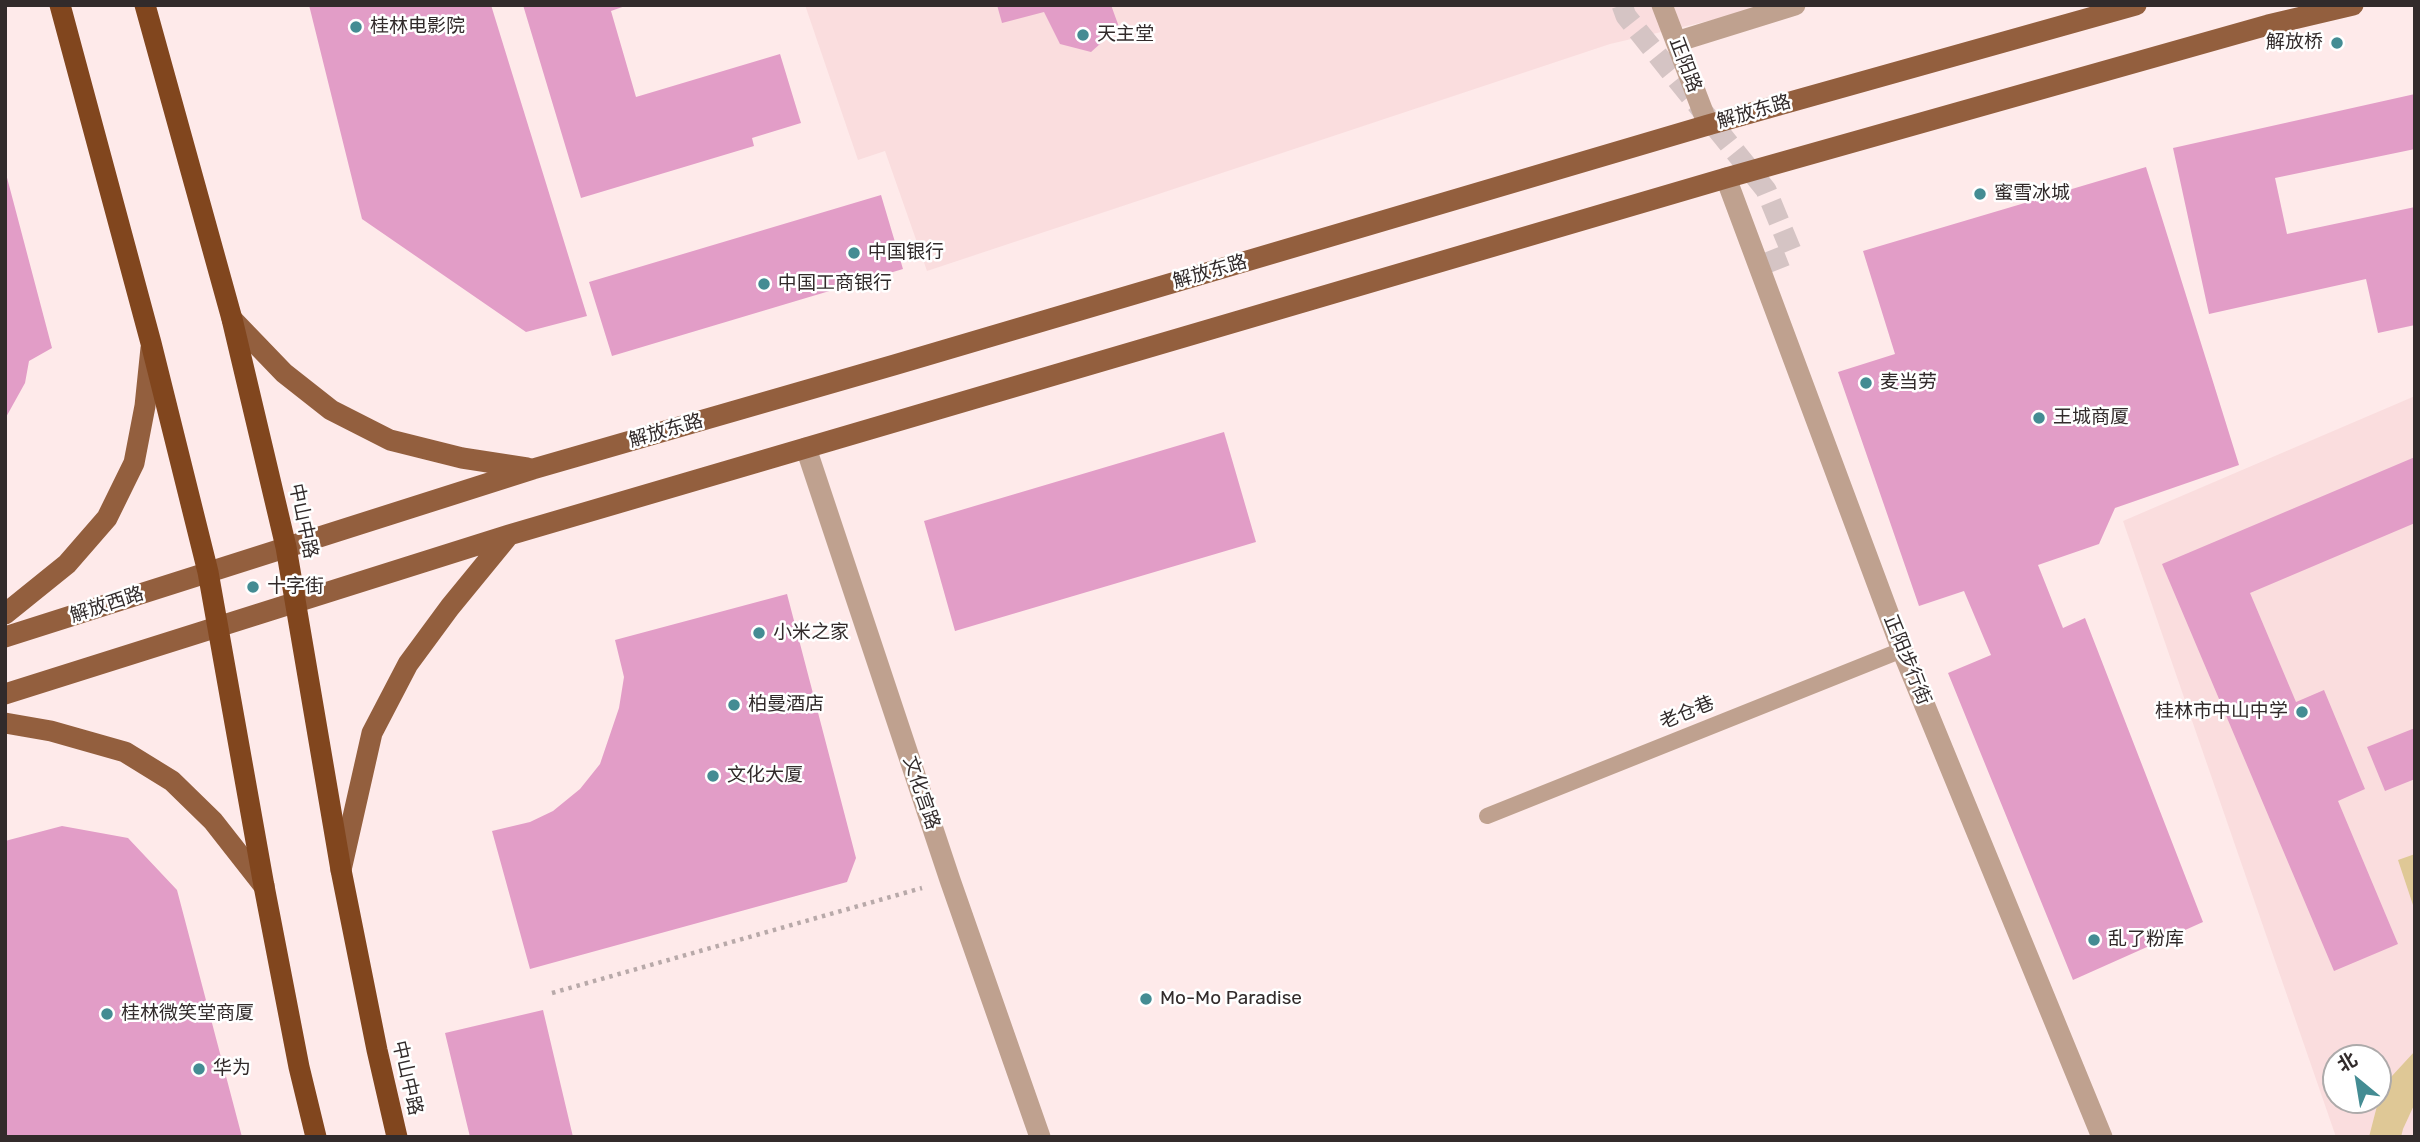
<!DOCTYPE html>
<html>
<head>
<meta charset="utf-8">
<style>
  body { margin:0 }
  #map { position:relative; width:2420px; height:1142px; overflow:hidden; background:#feeaea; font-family:Rubik,"Noto Sans SC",sans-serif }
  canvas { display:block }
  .frame { position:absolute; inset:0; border:7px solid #322b2b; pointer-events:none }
  .north { position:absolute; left:2322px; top:1044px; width:70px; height:70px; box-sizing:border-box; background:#fff; border:2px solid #adaaaa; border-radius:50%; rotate:330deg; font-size:19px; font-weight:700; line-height:28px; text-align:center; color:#322b2b }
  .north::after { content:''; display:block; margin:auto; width:24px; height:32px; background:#448c93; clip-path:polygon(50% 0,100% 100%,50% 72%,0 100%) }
</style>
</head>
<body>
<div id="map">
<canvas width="2420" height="1142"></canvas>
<div class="frame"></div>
<div class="north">北</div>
</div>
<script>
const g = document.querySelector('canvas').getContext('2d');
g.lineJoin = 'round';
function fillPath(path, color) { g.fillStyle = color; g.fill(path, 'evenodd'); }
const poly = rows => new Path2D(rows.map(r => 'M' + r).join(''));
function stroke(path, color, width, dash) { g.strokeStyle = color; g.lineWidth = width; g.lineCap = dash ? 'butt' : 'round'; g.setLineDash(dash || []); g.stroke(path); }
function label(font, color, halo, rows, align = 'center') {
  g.font = font + ' Rubik,"Noto Sans SC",sans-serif'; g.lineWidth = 5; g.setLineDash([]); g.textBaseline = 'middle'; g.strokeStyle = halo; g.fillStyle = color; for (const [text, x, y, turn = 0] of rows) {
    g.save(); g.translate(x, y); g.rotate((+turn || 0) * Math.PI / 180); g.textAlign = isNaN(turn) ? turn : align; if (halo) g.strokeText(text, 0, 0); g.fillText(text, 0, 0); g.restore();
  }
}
fillPath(poly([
  [805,5,1776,5,1610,44,927,271,885,151,858,160],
  [2415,396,2415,1137,2336,1137,2123,521],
  [2336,1058,2378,1058,2378,1100,2336,1100]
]), '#faddde');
fillPath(poly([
  [2415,854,2415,911,2398,860],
  [2415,1051,2415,1103,2403,1129,2401,1137,2369,1137,2378,1102,2391,1077]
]), '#dfc896');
fillPath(poly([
  [309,5,491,5,587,316,526,332,362,219],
  [523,5,628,5,611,11,636,97,780,54,801,123,752,138,754,146,581,198],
  [997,5,1111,5,1119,27,1091,52,1060,44,1044,12,1002,23],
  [2415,94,2415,149,2275,178,2287,234,2415,207,2415,325,2378,333,2366,279,2209,314,2173,148],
  [2146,167,2239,465,2115,508,2099,544,2038,565,2063,628,2085,618,2203,922,2073,980,1948,673,1991,655,1964,591,1919,606,1838,372,1895,354,1863,251],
  [5,170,52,348,29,361,25,383,5,419],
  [881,195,903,269,612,356,589,282],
  [1224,432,1256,542,955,631,924,521],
  [2415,457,2415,523,2250,593,2296,702,2324,690,2365,789,2338,801,2398,944,2334,971,2162,564],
  [787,594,856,858,847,882,530,969,492,831,530,822,553,811,580,789,600,764,619,708,624,677,615,640],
  [2415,728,2415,779,2385,791,2367,747],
  [62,826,128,838,177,890,242,1137,5,1137,5,841],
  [543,1010,573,1137,470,1137,445,1033]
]), '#e29dc7');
stroke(poly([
  [1622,5,1626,16,1766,190,1792,253,1759,266]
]), '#d5c4c4', 21, [21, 10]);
stroke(poly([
  [552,993,922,888]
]), '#b8a9a9', 4.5, [3.5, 5]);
stroke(poly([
  [1487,816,1902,650]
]), '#bfa18f', 16);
stroke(poly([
  [1662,5,1708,125],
  [1676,42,1795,5],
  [1726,178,1902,650,2102,1137],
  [806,448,950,880,1040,1137]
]), '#bfa18f', 21);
stroke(poly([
  [232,319,284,373,331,410,390,440,462,458,527,468],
  [5,614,67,564,107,518,134,463,145,406,151,348],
  [5,637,533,469,894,365,1708,125,2136,5],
  [5,694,509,535,1726,178,2268,25,2353,5],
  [5,723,51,731,125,752,172,781,213,821,264,886],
  [341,870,372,733,408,664,450,607,509,535]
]), '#935f3e', 21);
stroke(poly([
  [60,5,151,343,208,572,264,886,299,1067,316,1137],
  [145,5,232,319,286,547,341,870,377,1050,397,1137]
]), '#81461e', 21);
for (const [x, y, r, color] of [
  [356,27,7,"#448c93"],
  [1083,35,7,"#448c93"],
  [2337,43,7,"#448c93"],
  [1980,194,7,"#448c93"],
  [854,253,7,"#448c93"],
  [764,284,7,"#448c93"],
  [1866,383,7,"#448c93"],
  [2039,418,7,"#448c93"],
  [253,587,7,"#448c93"],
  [759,633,7,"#448c93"],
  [734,705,7,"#448c93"],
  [2302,712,7,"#448c93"],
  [713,776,7,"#448c93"],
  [2094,940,7,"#448c93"],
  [1146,999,7,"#448c93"],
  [107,1014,7,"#448c93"],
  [199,1069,7,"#448c93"]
]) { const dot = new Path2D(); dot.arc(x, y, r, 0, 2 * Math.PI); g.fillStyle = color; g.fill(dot); stroke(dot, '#fff', 2.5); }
label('19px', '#322b2b', '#fff', [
  ["桂林电影院",370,27],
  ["天主堂",1097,35],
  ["解放桥",2323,43,"right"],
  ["蜜雪冰城",1994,194],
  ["中国银行",868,253],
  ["中国工商银行",778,284],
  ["麦当劳",1880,383],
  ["王城商厦",2053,418],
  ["十字街",267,587],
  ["小米之家",773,633],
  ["柏曼酒店",748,705],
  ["桂林市中山中学",2288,712,"right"],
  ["文化大厦",727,776],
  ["乱了粉库",2108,940],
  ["Mo-Mo Paradise",1160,999],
  ["桂林微笑堂商厦",121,1014],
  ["华为",213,1069]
], 'left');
label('19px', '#322b2b', '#fff', [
  ["正阳路",1685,65,69],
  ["解放东路",1754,112,-16],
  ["解放东路",1210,272,-16],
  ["解放东路",666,431,-16],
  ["中山中路",303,521,78],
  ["解放西路",107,605,-18],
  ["正阳步行街",1907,660,68],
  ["老仓巷",1687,713,-22],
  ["文化宫路",921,793,71],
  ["中山中路",407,1078,77]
]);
</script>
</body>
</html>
